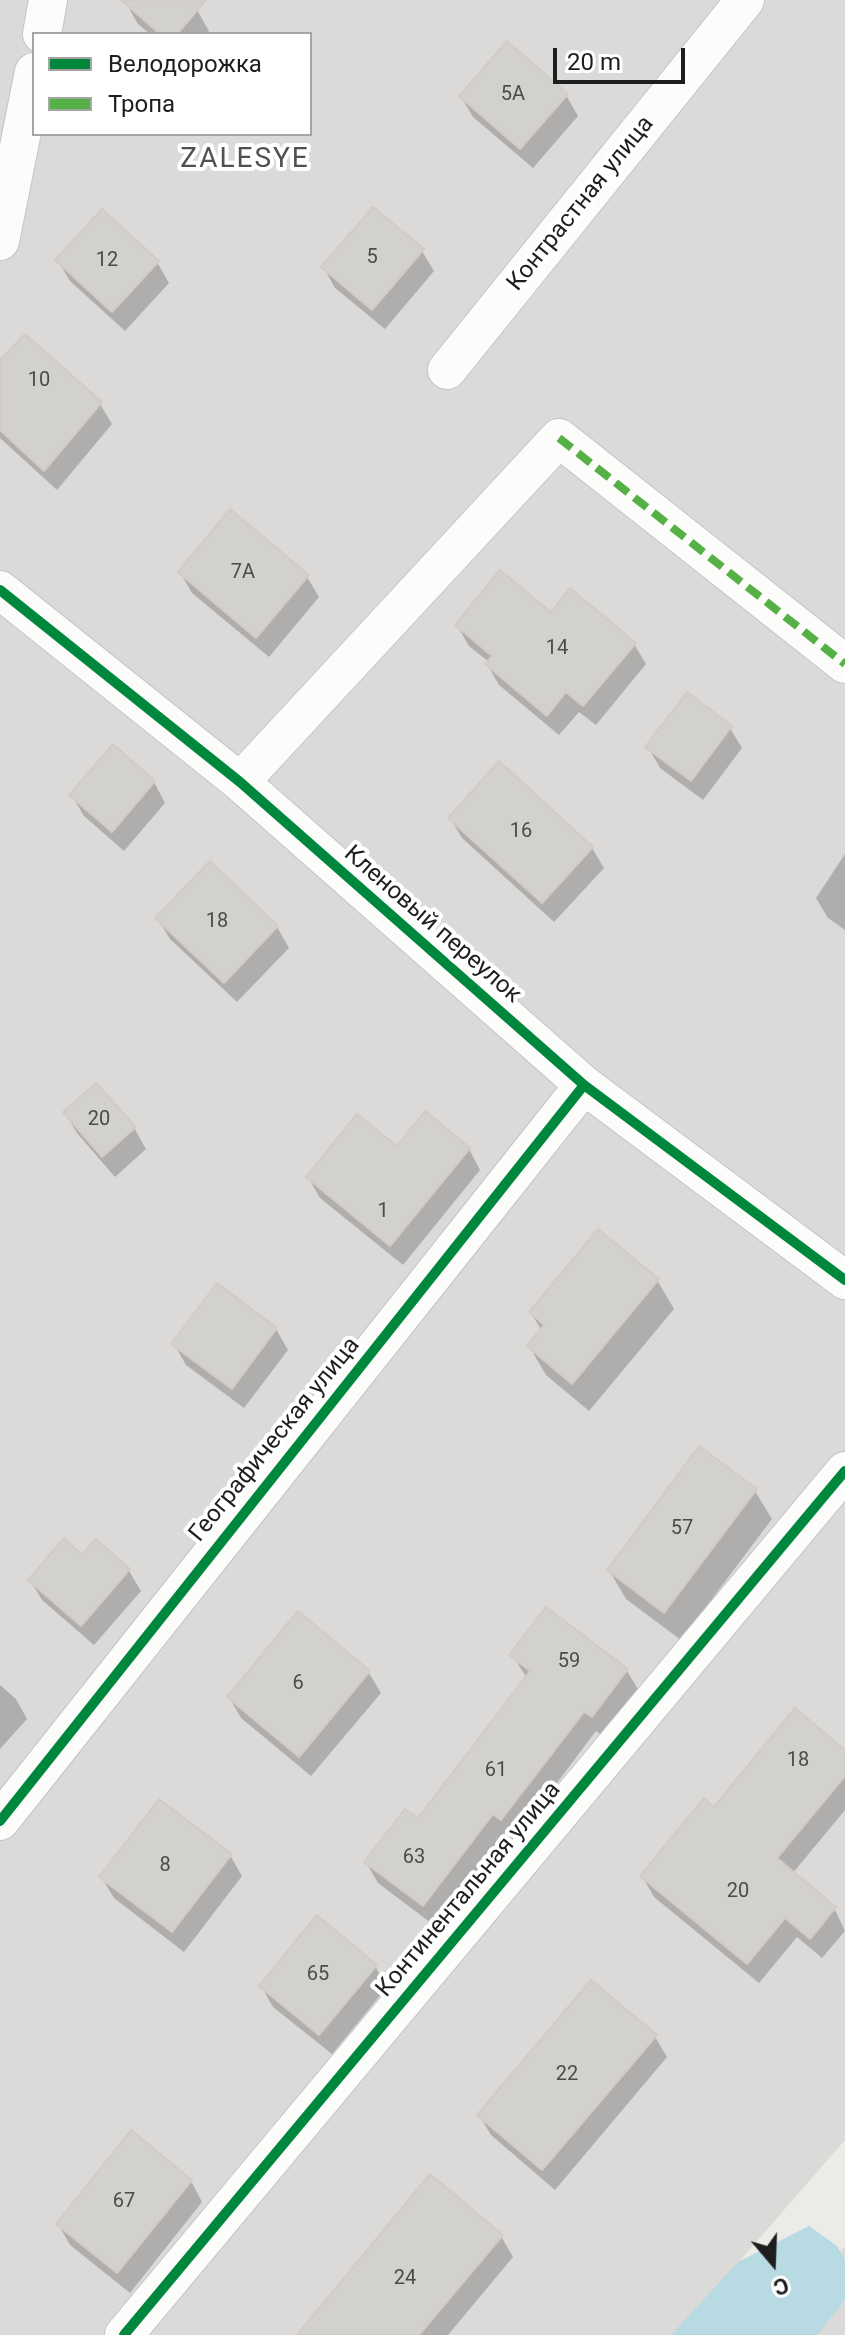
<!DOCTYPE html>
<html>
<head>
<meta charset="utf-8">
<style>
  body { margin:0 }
  #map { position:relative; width:845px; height:2335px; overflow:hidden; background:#edebe7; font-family:Roboto,sans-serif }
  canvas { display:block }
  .legend { position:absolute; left:32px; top:32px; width:280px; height:104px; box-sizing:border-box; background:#fff; border:2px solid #a5a5a5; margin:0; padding:10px 14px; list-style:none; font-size:24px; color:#1e1e1e }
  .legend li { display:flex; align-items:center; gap:16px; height:40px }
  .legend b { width:40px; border:2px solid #a5a5a5 }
  .north { position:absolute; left:733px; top:2223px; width:80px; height:80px; -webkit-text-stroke:6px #fff; paint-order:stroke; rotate:161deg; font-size:22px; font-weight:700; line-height:32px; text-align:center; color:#1e1e1e }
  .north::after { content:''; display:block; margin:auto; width:28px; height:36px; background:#1e1e1e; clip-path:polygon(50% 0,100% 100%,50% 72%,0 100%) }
  .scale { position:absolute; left:553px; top:48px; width:132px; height:36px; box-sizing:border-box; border:4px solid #1e1e1e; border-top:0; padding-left:10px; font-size:24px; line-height:28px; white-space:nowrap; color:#1e1e1e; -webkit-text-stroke:6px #fff; paint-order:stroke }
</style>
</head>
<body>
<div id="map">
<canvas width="845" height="2335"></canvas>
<ul class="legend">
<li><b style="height:10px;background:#00873e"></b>Велодорожка</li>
<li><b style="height:10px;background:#55b145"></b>Тропа</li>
</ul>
<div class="north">С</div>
<div class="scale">20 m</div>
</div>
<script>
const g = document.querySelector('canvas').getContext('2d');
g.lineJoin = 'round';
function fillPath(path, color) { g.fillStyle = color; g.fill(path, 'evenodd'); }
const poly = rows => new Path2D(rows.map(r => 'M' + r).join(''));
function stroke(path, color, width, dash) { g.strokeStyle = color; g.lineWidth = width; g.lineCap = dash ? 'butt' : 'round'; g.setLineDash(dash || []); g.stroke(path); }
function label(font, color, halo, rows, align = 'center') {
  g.font = font + ' Roboto,sans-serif'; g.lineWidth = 8; g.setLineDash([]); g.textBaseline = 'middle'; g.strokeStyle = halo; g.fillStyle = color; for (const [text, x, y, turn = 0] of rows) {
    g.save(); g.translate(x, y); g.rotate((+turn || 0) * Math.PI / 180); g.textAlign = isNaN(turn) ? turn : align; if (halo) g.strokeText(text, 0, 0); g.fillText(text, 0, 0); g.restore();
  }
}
fillPath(poly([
  [0,0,845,0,845,2140,675,2335,0,2335],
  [34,34,310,34,310,134,34,134],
  [845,2246,845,2335,770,2335]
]), '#dcdad8');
fillPath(poly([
  [809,2226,837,2246,845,2260,845,2300,817,2335,671,2335,738,2262]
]), '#b8dae2');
fillPath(poly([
  [129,0,185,0,197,10,209,31,206,34,150,34,138,24,126,3],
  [566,95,578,116,533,168,473,117,461,97],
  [422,251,434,271,385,329,335,288,324,268],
  [58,261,157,262,169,283,125,331,70,281],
  [0,363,100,404,112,424,57,490,0,438],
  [180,572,307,577,319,597,269,657,192,593],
  [551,615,634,644,646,664,596,725,579,712,559,735,499,685,487,664,489,662,469,646,457,625],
  [730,728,742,748,703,800,660,768,648,747],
  [154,782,165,803,124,851,84,816,72,796],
  [450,818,592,848,604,868,554,922,462,838],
  [845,854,845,930,828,918,816,898],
  [210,864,277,927,289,948,237,1002,170,939,158,919],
  [65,1113,134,1128,146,1149,115,1177,77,1133],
  [397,1149,469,1149,480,1170,403,1265,320,1198,308,1177],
  [657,1280,674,1309,589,1411,546,1375,529,1346,542,1331,531,1313],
  [276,1329,288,1350,244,1408,186,1365,174,1344],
  [755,1491,772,1519,681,1640,626,1599,609,1570],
  [96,1542,129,1571,141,1591,94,1645,42,1600,30,1580,82,1558],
  [547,1610,627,1671,639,1691,604,1737,596,1731,514,1840,505,1833,435,1926,378,1883,366,1862,418,1821,527,1678,512,1655],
  [298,1614,369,1673,381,1693,311,1776,241,1718,229,1697],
  [0,1685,16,1699,27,1719,0,1749],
  [845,1752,845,1810,792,1874,834,1908,845,1931,822,1958,797,1937,759,1983,654,1897,642,1876,714,1810],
  [230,1855,242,1876,184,1952,114,1898,102,1878],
  [375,1966,387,1987,332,2054,273,2007,261,1986],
  [655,2037,667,2057,555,2190,491,2135,479,2115],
  [191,2181,202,2202,130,2293,70,2245,58,2224],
  [501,2236,513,2257,448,2335,309,2335]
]), '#0003');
const building = poly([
  [121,0,206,0,177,34,160,34,121,0],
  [507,41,568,94,520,149,459,96,507,41],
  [373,207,424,249,372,310,321,267,373,207],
  [102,209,159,261,112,312,55,260,102,209],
  [25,334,102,402,44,471,0,430,0,360,25,334],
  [230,509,309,575,256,638,178,572,230,509],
  [500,570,551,612,570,588,636,643,583,706,566,692,547,716,485,664,492,656,455,625,500,570],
  [687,692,732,726,691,781,645,747,687,692],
  [113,744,155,781,112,832,69,795,113,744],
  [499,761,593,847,542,903,448,818,499,761],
  [210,861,278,926,224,983,155,918,210,861],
  [96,1083,136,1127,102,1157,63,1112,96,1083],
  [425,1111,470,1148,390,1246,306,1177,357,1114,397,1146,425,1111],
  [598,1229,659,1279,572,1384,527,1346,544,1325,529,1312,598,1229],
  [217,1283,277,1328,232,1389,171,1344,217,1283],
  [699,1446,757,1489,664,1613,607,1570,699,1446],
  [64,1538,82,1555,96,1539,130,1569,81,1626,28,1580,64,1538],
  [546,1607,628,1669,592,1717,584,1712,501,1820,493,1814,423,1906,364,1862,405,1809,418,1818,530,1671,509,1655,546,1607],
  [298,1611,370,1671,299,1757,227,1697,298,1611],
  [795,1708,845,1750,845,1776,777,1858,836,1907,810,1939,785,1918,747,1964,640,1876,704,1798,714,1807,795,1708],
  [159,1799,232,1854,172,1932,99,1877,159,1799],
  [317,1915,377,1965,319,2035,259,1986,317,1915],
  [591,1980,657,2035,542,2170,477,2115,591,1980],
  [131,2130,192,2180,117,2273,56,2224,131,2130],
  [430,2174,503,2235,419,2335,297,2335,430,2174]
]);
fillPath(building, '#d3d1ce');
stroke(building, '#d0ccc8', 2);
const minor = poly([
  [42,34,48,0],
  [0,241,34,72],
  [447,370,745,0],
  [0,590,240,782,584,1085,845,1280],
  [240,782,559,438,845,664],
  [0,1821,584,1085],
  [124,2335,845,1471]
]);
stroke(minor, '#c5c4c3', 40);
stroke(minor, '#fcfcfb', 38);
stroke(poly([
  [559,438,845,664]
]), '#55b145', 8, [16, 8]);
stroke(poly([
  [0,590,240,782,584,1085,845,1280],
  [0,1821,584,1085],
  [124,2335,845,1471]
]), '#00873e', 10);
label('20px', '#4b4b4a', null, [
  ["5А",513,95],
  ["5",372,258],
  ["12",107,261],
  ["10",39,381],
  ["7А",243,573],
  ["14",557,649],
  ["16",521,832],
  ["18",217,922],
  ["20",99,1120],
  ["1",383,1212],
  ["57",682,1529],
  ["59",569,1662],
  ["6",298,1684],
  ["18",798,1761],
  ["61",496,1771],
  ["63",414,1858],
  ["8",165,1866],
  ["20",738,1892],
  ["65",318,1975],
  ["22",567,2075],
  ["67",124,2202],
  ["24",405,2279]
]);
label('24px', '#1e1e1e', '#fff', [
  ["Контрастная улица",581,204,-51],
  ["Кленовый переулок",432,925,41],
  ["Географическая улица",275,1440,-51],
  ["Континентальная улица",469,1890,-50]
]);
g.letterSpacing = '2px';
label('28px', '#515151', '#fff', [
  ["ZALESYE",245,160]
]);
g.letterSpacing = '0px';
</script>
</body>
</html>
